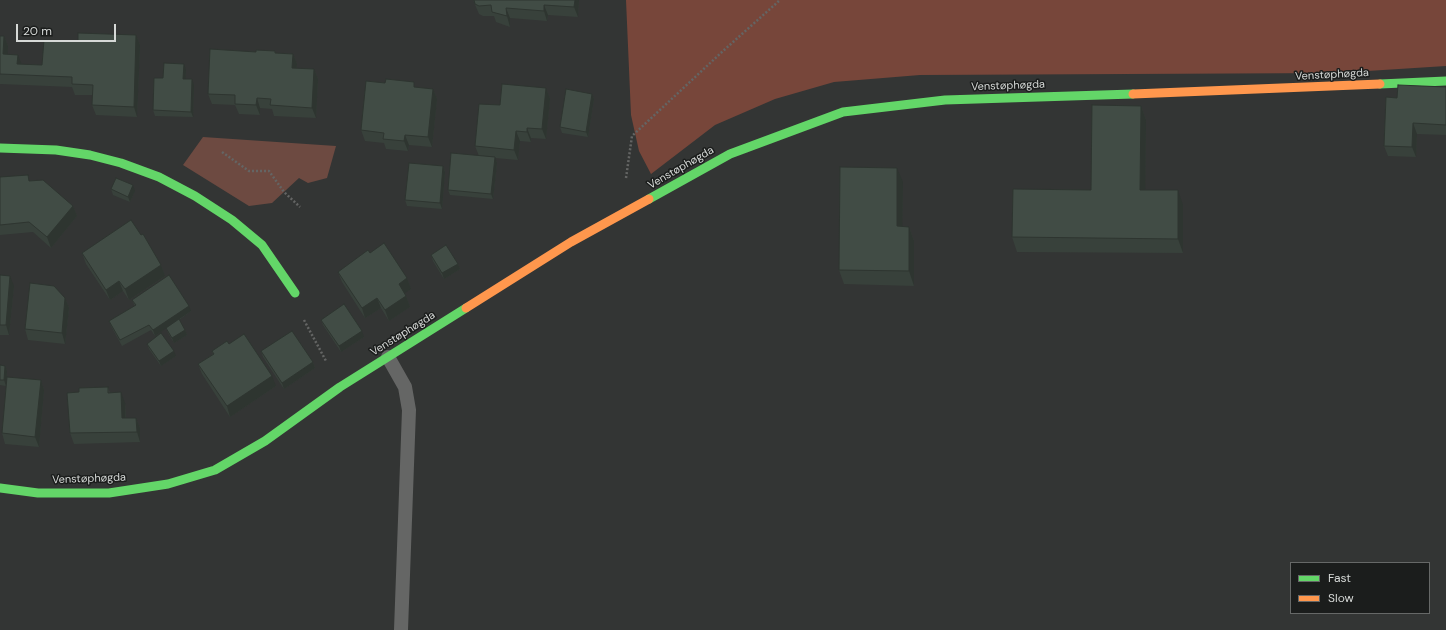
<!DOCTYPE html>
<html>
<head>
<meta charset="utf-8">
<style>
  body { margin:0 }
  #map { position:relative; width:1446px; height:630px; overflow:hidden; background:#333534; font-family:"DM Sans",sans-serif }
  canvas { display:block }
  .legend { position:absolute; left:1290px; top:562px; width:140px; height:52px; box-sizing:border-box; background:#1b1d1c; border:1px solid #666867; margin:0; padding:5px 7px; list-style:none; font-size:12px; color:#d6d9d7 }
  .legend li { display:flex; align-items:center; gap:8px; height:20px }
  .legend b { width:20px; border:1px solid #666867 }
  .scale { position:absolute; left:16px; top:24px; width:100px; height:18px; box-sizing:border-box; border:2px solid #d6d9d7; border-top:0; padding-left:5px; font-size:12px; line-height:14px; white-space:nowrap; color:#d6d9d7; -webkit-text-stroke:3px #1b1d1c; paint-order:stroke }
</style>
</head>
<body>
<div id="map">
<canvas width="1446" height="630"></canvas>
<ul class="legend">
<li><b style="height:5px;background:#63d668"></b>Fast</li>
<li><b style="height:5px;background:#ff974d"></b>Slow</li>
</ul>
<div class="scale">20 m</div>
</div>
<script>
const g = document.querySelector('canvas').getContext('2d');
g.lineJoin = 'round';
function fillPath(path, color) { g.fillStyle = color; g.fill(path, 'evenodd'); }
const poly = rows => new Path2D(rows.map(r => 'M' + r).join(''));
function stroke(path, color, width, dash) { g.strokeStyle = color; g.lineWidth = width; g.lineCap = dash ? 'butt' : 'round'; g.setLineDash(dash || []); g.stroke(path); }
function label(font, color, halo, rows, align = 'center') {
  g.font = font + ' "DM Sans",sans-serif'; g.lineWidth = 3; g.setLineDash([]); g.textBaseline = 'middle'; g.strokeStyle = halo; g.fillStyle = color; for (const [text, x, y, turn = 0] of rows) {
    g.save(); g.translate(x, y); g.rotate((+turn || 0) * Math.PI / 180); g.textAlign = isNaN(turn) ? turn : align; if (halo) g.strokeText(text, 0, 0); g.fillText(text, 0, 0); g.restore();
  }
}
fillPath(poly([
  [203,137,336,146,327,178,308,183,299,178,272,203,249,206,183,165]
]), '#6d4a41');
fillPath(poly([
  [626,0,1446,0,1446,66,1336,73,920,75,834,82,775,99,715,125,651,174,639,151,631,115]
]), '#77463a');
stroke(poly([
  [222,152,249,171,269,171,284,192,300,207],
  [626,178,632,136,723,51,780,0],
  [304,320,326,361]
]), '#646564', 2.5, [2, 2]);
stroke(poly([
  [388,357,405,387,409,410,401,630]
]), '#656665', 14);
stroke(poly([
  [1380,84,1446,81],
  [0,148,56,150,90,155,121,163,159,177,195,196,232,220,262,245,295,293],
  [649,199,730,154,843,112,945,100,1133,94],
  [0,488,38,493,109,493,168,484,215,470,265,441,340,387,466,308]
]), '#63d668', 9);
stroke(poly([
  [1133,94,1380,84],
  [466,308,571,242,649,199]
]), '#ff974d', 9);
fillPath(poly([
  [473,0,579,0,578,17,548,15,547,21,510,18,510,27,496,22,494,16,483,16,479,14],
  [136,35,140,45,137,117,96,115,92,105,92,95,75,95,72,87,0,84,0,36,4,36,8,46,7,54,22,64,42,65,78,41],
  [275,51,276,53,293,54,297,64,297,68,314,69,318,79,316,118,274,116,272,109,260,108,260,115,239,114,235,105,212,104,208,94,256,52],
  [186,70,185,79,194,85,193,117,155,116,153,110,163,78],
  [415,87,433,89,437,99,432,147,409,145,408,151,386,149,384,143,365,141,361,130],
  [1446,87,1446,135,1417,134,1416,157,1388,156,1384,146,1397,98],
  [546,88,550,99,546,139,531,138,531,142,520,141,518,160,495,158,497,163,493,199,450,195,448,190,479,156,475,146,500,105],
  [592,94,594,99,588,137,562,133,560,127],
  [1141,106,1146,120,1145,190,1183,205,1183,253,1017,252,1012,237,1091,190],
  [443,166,445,172,442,209,407,206,405,200],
  [0,177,30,181,73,206,77,216,51,248,33,232,0,235],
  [903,182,902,227,909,227,914,241,914,286,844,284,839,270],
  [111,189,135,191,130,202,113,195],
  [82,253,161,265,165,276,129,300,123,291,110,300,86,264],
  [370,253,407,278,411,289,404,293,406,296,410,307,389,321,381,308,365,318,342,282,338,272],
  [431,255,458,264,460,269,444,279,433,261],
  [0,275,14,286,9,335,0,335],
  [65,298,69,308,65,344,28,340,25,329],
  [132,300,191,311,179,320,185,330,187,335,174,343,168,333,166,328,155,336,151,330,122,346,111,326,109,321,135,306],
  [321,320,364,337,341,352,323,325],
  [147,344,176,356,161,366,149,349],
  [229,344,276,386,230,417,202,374,198,364,213,354,212,351],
  [261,351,313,362,315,368,284,389,263,357],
  [0,365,5,366,7,371,6,386,0,385],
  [41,380,44,390,39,447,5,444,2,433],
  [108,387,110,393,125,403,126,418,136,418,140,428,140,442,74,444,70,433]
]), '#38413b');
fillPath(poly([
  [575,0,579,0,578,17,574,7],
  [544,5,548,15,547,21,544,11],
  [506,8,510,18,510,27,507,16],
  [136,35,140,45,137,117,134,107],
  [4,36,8,46,7,64,3,54],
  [293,54,297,64,296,78,292,68],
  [18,55,22,65,17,64],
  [184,64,186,70,185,84,183,79],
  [314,69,318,79,316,118,312,108],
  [192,79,194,85,193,117,191,112],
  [546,88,550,99,546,139,542,129],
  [433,89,437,99,432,147,428,137],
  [592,94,594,99,588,137,586,132],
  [257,98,260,108,260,115,256,105],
  [1141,106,1146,120,1145,204,1140,190],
  [1413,123,1417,134,1416,157,1412,147],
  [527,128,531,138,531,142,527,132],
  [516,131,520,141,518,160,514,150],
  [405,135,409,145,408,151,404,141],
  [495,157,497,163,493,199,491,194],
  [443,166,445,172,442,209,440,203],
  [897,168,903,182,902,241,897,226],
  [133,185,135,191,130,202,128,197],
  [1178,190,1183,205,1183,253,1178,239],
  [73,206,77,216,51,248,47,237],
  [909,227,914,241,914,286,909,271],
  [458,264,460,269,444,279,442,273],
  [161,265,165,276,129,300,125,289],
  [10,276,14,286,9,335,6,325],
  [407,278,411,289,402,295,399,284],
  [119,281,123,291,110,300,106,290],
  [406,296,410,307,389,321,385,310],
  [65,298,69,308,65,344,62,333],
  [377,298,381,308,365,318,362,308],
  [189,306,191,311,155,336,153,330],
  [185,330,187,335,174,343,172,338],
  [362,331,364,337,341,352,339,346],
  [174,351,176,356,161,366,159,361],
  [313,362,315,368,284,389,282,383],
  [5,366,7,371,6,386,4,380],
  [272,376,276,386,230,417,227,406],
  [41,380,44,390,39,447,35,437],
  [121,392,125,403,126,429,122,418],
  [136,418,140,428,140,442,137,432]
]), '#2e3530');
const building = poly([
  [474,0,575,0,574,7,544,5,544,11,506,8,507,16,492,12,491,5,479,6,475,4,474,0],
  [78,33,136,35,134,107,92,105,93,85,72,84,72,77,0,74,0,36,4,36,3,54,18,55,17,64,42,65,44,40,78,41,78,33],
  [210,49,256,52,256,50,275,51,275,53,293,54,292,68,314,69,312,108,270,105,271,99,257,98,256,105,235,104,235,95,208,94,210,49],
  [164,63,184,64,183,79,192,79,191,112,153,110,154,78,163,78,164,63],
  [386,79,414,82,414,87,433,89,428,137,405,135,404,141,383,139,384,133,361,130,366,81,385,83,386,79],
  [502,84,546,88,542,129,527,128,527,132,516,131,514,150,475,146,479,104,500,105,502,84],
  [1398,85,1446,87,1446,125,1413,123,1412,147,1384,146,1386,97,1397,98,1398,85],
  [566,89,592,94,586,132,560,127,566,89],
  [1092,105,1141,106,1140,190,1178,190,1178,239,1012,237,1013,189,1091,190,1092,105],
  [451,153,495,157,491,194,448,190,451,153],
  [409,163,443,166,440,203,405,200,409,163],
  [840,167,897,168,897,226,909,227,909,271,839,270,840,167],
  [28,175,29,181,43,180,73,206,47,237,29,222,0,225,0,177,28,175],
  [116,178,133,185,128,197,111,189,116,178],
  [131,220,141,235,143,234,161,265,125,289,119,281,106,290,82,253,131,220],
  [384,243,407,278,399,284,406,296,385,310,377,298,362,308,338,272,368,250,370,253,384,243],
  [446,245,458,264,442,273,431,255,446,245],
  [0,275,10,276,6,325,0,325,0,275],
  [169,275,189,306,153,330,149,325,120,340,109,321,136,305,132,300,169,275],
  [30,283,54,286,65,298,62,333,25,329,30,283],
  [344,304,362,331,339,346,321,320,344,304],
  [179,319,185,330,172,338,166,328,179,319],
  [292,331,313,362,282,383,261,351,292,331],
  [161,333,174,351,159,361,147,344,161,333],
  [244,334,272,376,227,406,198,364,214,354,212,351,227,341,229,344,244,334],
  [0,365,5,366,4,380,0,380,0,365],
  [7,377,41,380,35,437,2,433,7,377],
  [108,387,108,393,121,392,122,418,136,418,137,432,70,433,67,393,79,392,79,388,108,387]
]);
fillPath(building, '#414c45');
stroke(building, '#2e3530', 1);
label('11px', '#d6d9d7', '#1b1d1c', [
  ["Venstøphøgda",1332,75,-3],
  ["Venstøphøgda",1008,86,-2],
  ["Venstøphøgda",681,168,-30],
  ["Venstøphøgda",403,334,-32],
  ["Venstøphøgda",89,479,-2]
]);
</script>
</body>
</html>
